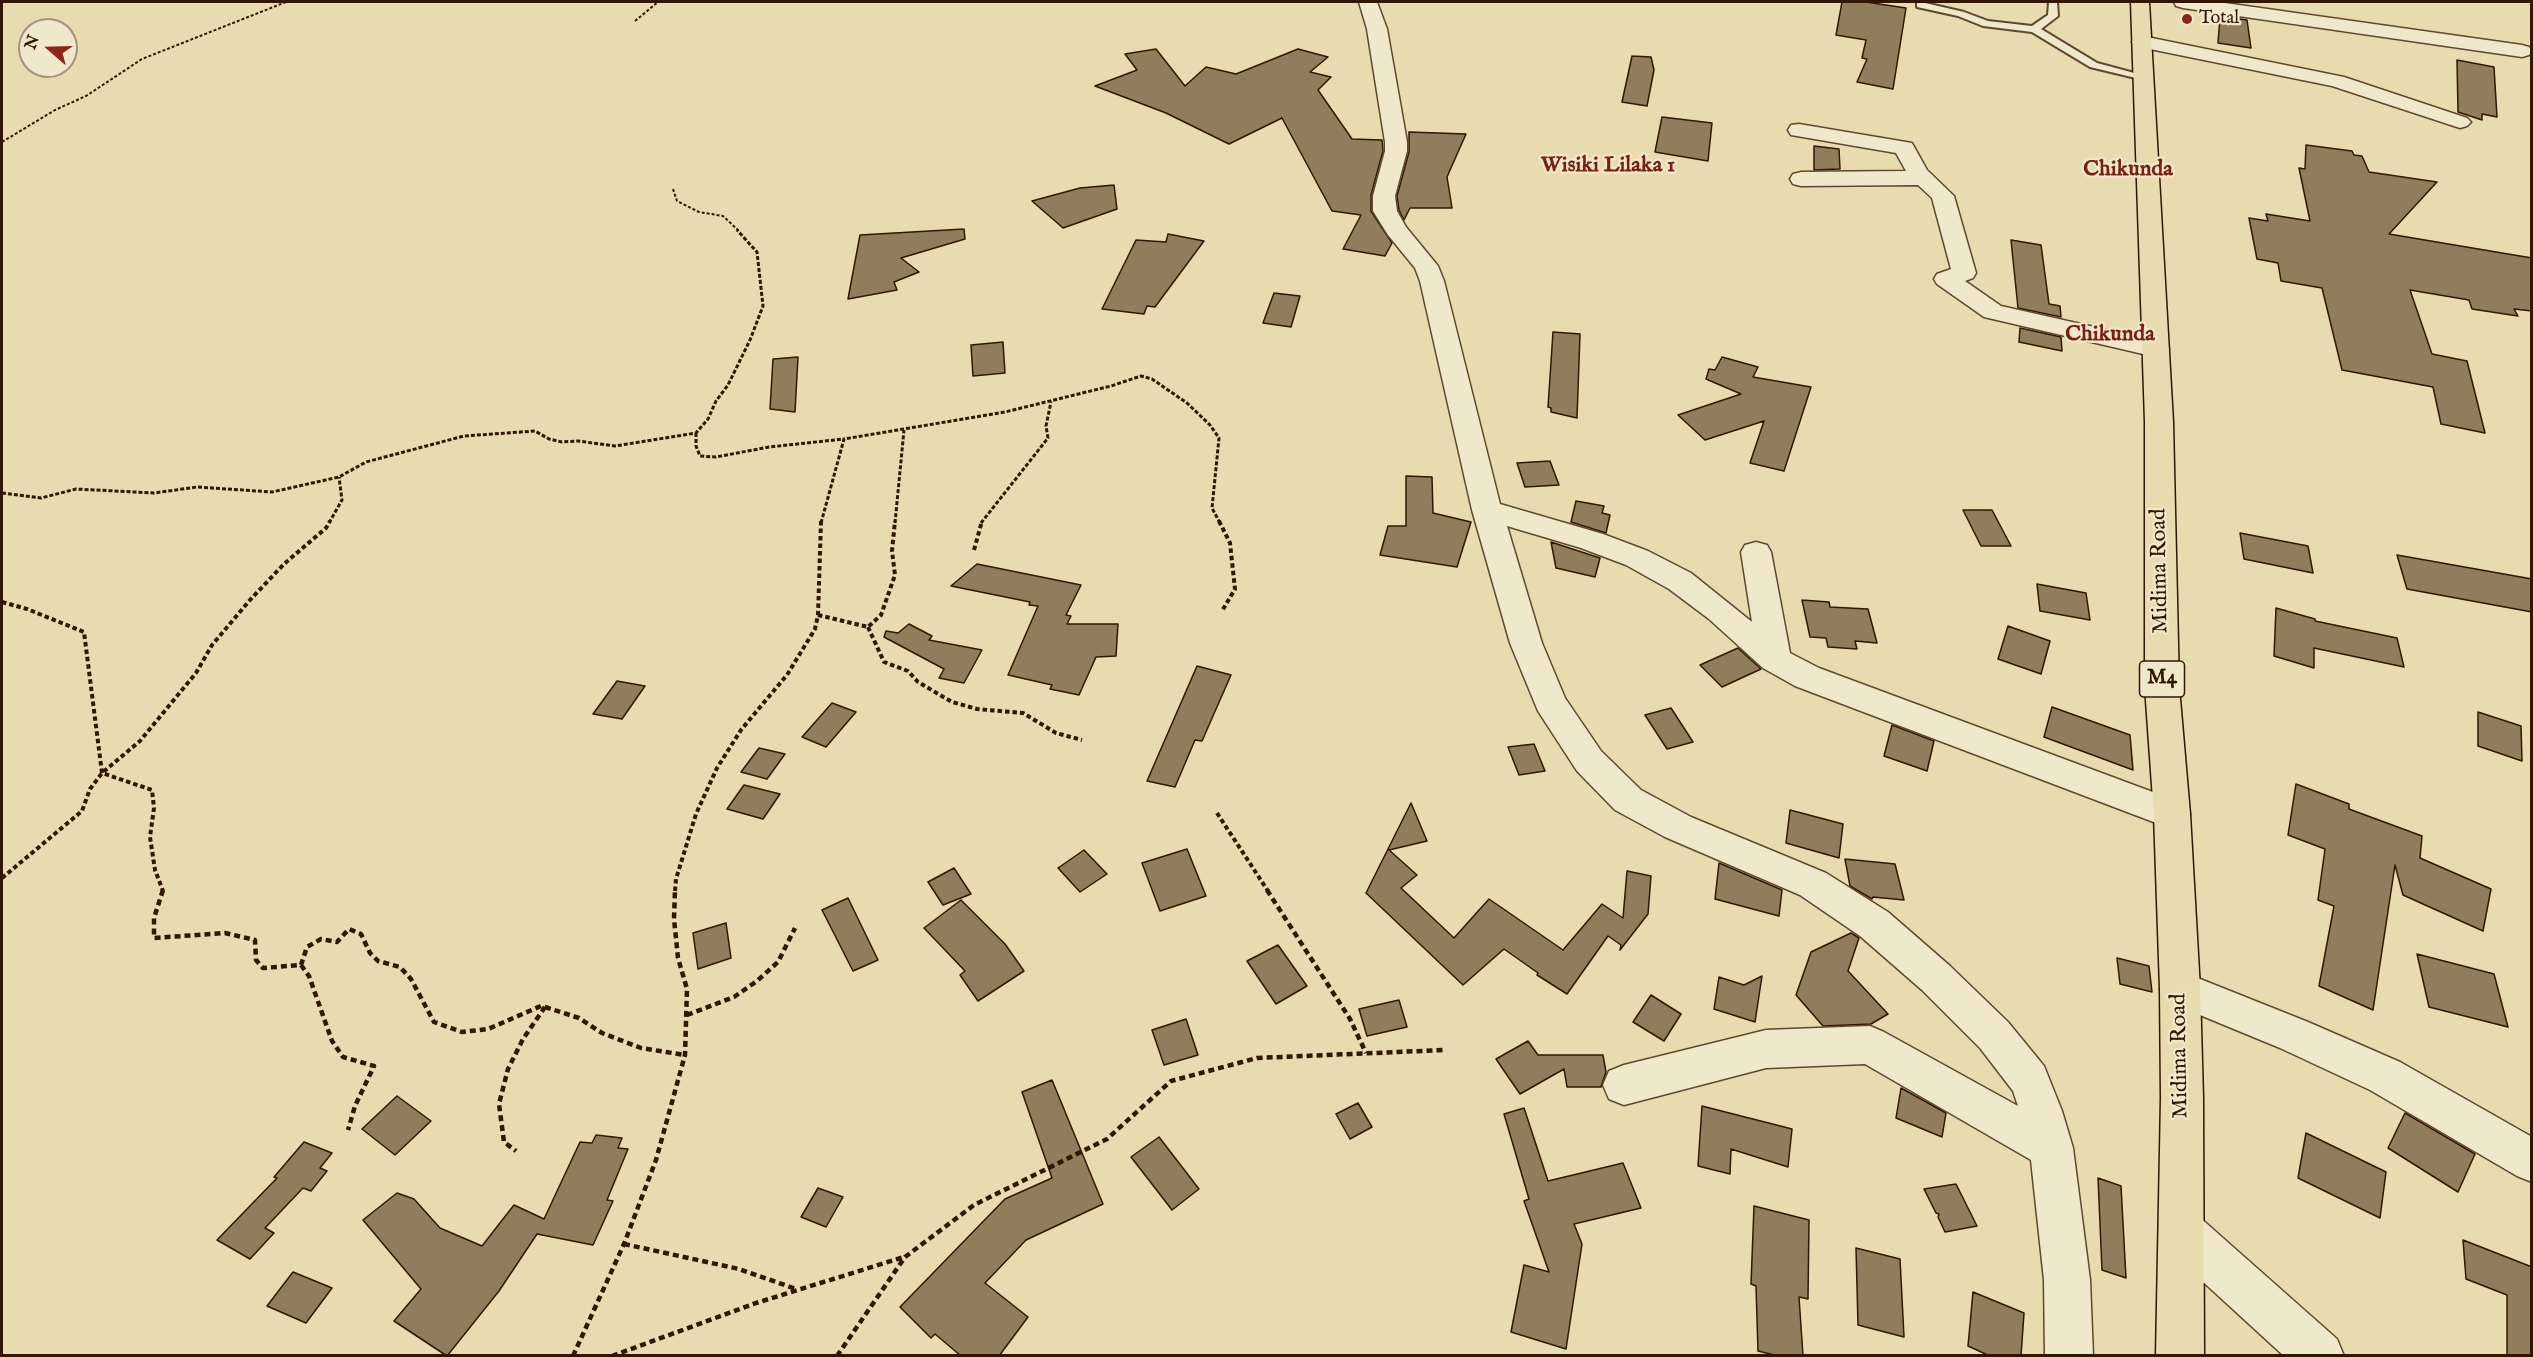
<!DOCTYPE html>
<html>
<head>
<meta charset="utf-8">
<style>
  body { margin:0 }
  #map { position:relative; width:2533px; height:1357px; overflow:hidden; background:#e8dbaf; font-family:"IM FELL English",serif }
  canvas { display:block }
  .frame { position:absolute; inset:0; border:3px solid #311703; pointer-events:none }
  .north { position:absolute; left:18px; top:18px; width:60px; height:60px; box-sizing:border-box; background:#f0e8cb; border:2px solid #a4947b; border-radius:50%; rotate:290deg; font-size:16px; font-weight:700; line-height:24px; text-align:center; color:#311703 }
  .north::after { content:''; display:block; margin:auto; width:21px; height:27px; background:#8f2418; clip-path:polygon(50% 0,100% 100%,50% 72%,0 100%) }
</style>
</head>
<body>
<div id="map">
<canvas width="2533" height="1357"></canvas>
<div class="frame"></div>
<div class="north">N</div>
</div>
<script>
const g = document.querySelector('canvas').getContext('2d');
g.lineJoin = 'round';
function fillPath(path, color) { g.fillStyle = color; g.fill(path, 'evenodd'); }
const poly = rows => new Path2D(rows.map(r => 'M' + r).join(''));
function stroke(path, color, width, dash) { g.strokeStyle = color; g.lineWidth = width; g.lineCap = dash ? 'butt' : 'round'; g.setLineDash(dash || []); g.stroke(path); }
function label(font, color, halo, rows, align = 'center') {
  g.font = font + ' "IM FELL English",serif'; g.lineWidth = 4.5; g.setLineDash([]); g.textBaseline = 'middle'; g.strokeStyle = halo; g.fillStyle = color; for (const [text, x, y, turn = 0] of rows) {
    g.save(); g.translate(x, y); g.rotate((+turn || 0) * Math.PI / 180); g.textAlign = isNaN(turn) ? turn : align; if (halo) g.strokeText(text, 0, 0); g.fillText(text, 0, 0); g.restore();
  }
}
const building = poly([
  [1842,2,1866,2,1906,8,1893,89,1857,82,1867,59,1862,58,1866,40,1836,35,1842,2],
  [2220,16,2247,20,2251,48,2218,43,2220,16],
  [1156,49,1185,86,1206,67,1236,74,1298,49,1328,57,1310,72,1331,77,1318,90,1352,139,1382,140,1383,151,1371,195,1371,211,1392,243,1385,256,1343,249,1361,215,1332,211,1282,118,1229,144,1166,113,1095,86,1137,70,1125,54,1156,49],
  [1632,56,1651,57,1654,70,1647,106,1622,102,1632,56],
  [2457,60,2494,67,2497,117,2482,114,2482,120,2458,112,2457,60],
  [1662,117,1712,123,1708,161,1655,152,1662,117],
  [1409,132,1466,134,1447,177,1452,208,1410,208,1404,220,1399,210,1397,196,1409,152,1409,132],
  [2306,145,2352,151,2354,155,2362,156,2369,172,2437,182,2389,234,2532,258,2532,311,2514,309,2518,316,2472,309,2469,300,2410,290,2432,354,2467,361,2485,433,2441,424,2433,387,2342,370,2322,288,2281,281,2278,263,2257,259,2249,218,2268,221,2266,214,2310,221,2299,168,2305,169,2306,145],
  [1814,146,1839,149,1840,169,1814,170,1814,146],
  [1114,185,1117,209,1063,228,1032,201,1080,188,1114,185],
  [964,229,965,239,901,258,919,272,894,282,897,290,848,299,860,235,964,229],
  [1168,234,1204,241,1155,307,1147,306,1144,314,1102,309,1136,240,1166,242,1168,234],
  [2011,240,2041,245,2049,304,2060,306,2061,317,2018,308,2011,240],
  [1274,293,1300,296,1291,327,1263,323,1274,293],
  [2020,328,2061,337,2062,351,2019,342,2020,328],
  [1553,332,1580,334,1577,418,1551,412,1551,408,1548,407,1553,332],
  [1003,342,1005,373,973,376,971,345,1003,342],
  [798,357,795,412,770,409,773,359,798,357],
  [1722,357,1758,367,1753,377,1811,387,1784,471,1750,463,1764,421,1705,440,1678,415,1741,394,1706,379,1709,369,1715,370,1722,357],
  [1550,461,1559,485,1525,487,1517,463,1550,461],
  [1406,476,1432,477,1433,513,1471,522,1457,567,1380,555,1388,526,1406,526,1406,476],
  [1576,501,1604,506,1602,513,1610,515,1606,533,1571,522,1576,501],
  [1963,510,1992,510,2011,546,1981,546,1963,510],
  [2240,533,2308,546,2313,573,2244,559,2240,533],
  [1551,542,1600,558,1595,577,1556,568,1551,542],
  [2397,555,2532,579,2532,612,2407,589,2397,555],
  [977,564,1081,585,1066,615,1071,616,1067,624,1118,624,1116,656,1096,657,1079,695,1050,689,1052,685,1008,675,1038,606,1029,605,1030,602,951,586,977,564],
  [2037,584,2086,593,2090,620,2040,611,2037,584],
  [1802,600,1829,602,1830,607,1868,609,1877,643,1855,641,1857,649,1828,647,1826,638,1810,637,1802,600],
  [2276,608,2315,619,2315,621,2397,638,2404,667,2314,648,2314,668,2274,656,2276,608],
  [909,624,932,636,929,640,982,650,964,683,939,678,944,669,884,637,886,631,898,633,909,624],
  [2008,626,2050,641,2041,674,1998,659,2008,626],
  [1738,648,1761,669,1722,687,1700,665,1738,648],
  [1197,666,1231,675,1202,741,1195,740,1175,787,1147,781,1197,666],
  [617,681,645,686,622,719,593,714,617,681],
  [832,703,856,712,826,747,802,737,832,703],
  [2052,707,2130,735,2133,770,2044,737,2052,707],
  [1671,708,1693,742,1667,749,1645,715,1671,708],
  [2478,712,2521,726,2522,761,2478,746,2478,712],
  [1892,725,1934,741,1927,771,1884,756,1892,725],
  [1534,744,1545,771,1519,775,1508,747,1534,744],
  [759,748,785,754,767,779,741,772,759,748],
  [2296,784,2349,804,2349,809,2422,836,2420,858,2491,889,2483,931,2403,895,2395,865,2373,1010,2319,986,2334,906,2318,900,2325,849,2288,835,2296,784],
  [744,785,780,794,763,819,727,809,744,785],
  [1411,803,1427,841,1389,850,1417,875,1401,888,1454,938,1489,899,1563,950,1602,904,1623,918,1627,871,1651,876,1648,914,1620,950,1621,945,1608,936,1567,994,1537,975,1538,973,1504,949,1463,985,1366,893,1411,803],
  [1790,810,1843,824,1839,858,1786,843,1790,810],
  [1187,849,1206,896,1160,911,1142,863,1187,849],
  [1084,850,1107,874,1080,892,1058,868,1084,850],
  [1845,859,1895,864,1904,900,1873,897,1872,899,1850,886,1845,859],
  [1719,863,1782,890,1779,916,1715,899,1719,863],
  [954,868,971,894,943,905,928,882,954,868],
  [848,898,878,960,853,971,822,910,848,898],
  [961,900,1005,944,1024,971,978,1001,960,975,965,971,924,928,961,900],
  [726,923,731,958,698,969,693,933,726,923],
  [1851,933,1859,938,1848,971,1888,1014,1871,1024,1823,1026,1796,995,1811,952,1851,933],
  [1278,945,1307,986,1276,1004,1247,961,1278,945],
  [2417,954,2494,974,2508,1027,2429,1007,2417,954],
  [2117,958,2149,966,2152,992,2120,984,2117,958],
  [1762,976,1755,1022,1714,1009,1719,977,1744,985,1762,976],
  [1651,995,1681,1014,1664,1041,1633,1022,1651,995],
  [1399,1000,1407,1027,1367,1036,1359,1009,1399,1000],
  [1186,1019,1198,1055,1164,1065,1152,1030,1186,1019],
  [1528,1041,1538,1055,1603,1055,1606,1072,1601,1087,1567,1087,1564,1069,1520,1094,1496,1059,1528,1041],
  [1052,1080,1103,1204,1026,1240,985,1283,1028,1317,999,1356,961,1356,935,1334,931,1338,900,1307,1005,1199,1052,1178,1022,1092,1052,1080],
  [1901,1088,1946,1113,1942,1137,1896,1118,1901,1088],
  [397,1096,431,1121,395,1155,362,1129,397,1096],
  [1358,1103,1372,1127,1350,1139,1336,1114,1358,1103],
  [1702,1106,1792,1129,1788,1167,1731,1149,1730,1174,1698,1166,1702,1106],
  [1524,1108,1548,1181,1623,1163,1641,1208,1574,1224,1582,1244,1566,1349,1511,1332,1524,1265,1549,1272,1524,1201,1529,1199,1504,1114,1524,1108],
  [2405,1113,2475,1154,2458,1192,2388,1148,2405,1113],
  [2306,1133,2386,1172,2380,1218,2298,1178,2306,1133],
  [596,1135,622,1138,618,1148,628,1149,607,1200,613,1201,593,1245,537,1234,499,1291,447,1356,394,1321,421,1289,363,1220,397,1193,414,1199,440,1228,482,1246,514,1205,544,1219,580,1142,592,1143,596,1135],
  [1159,1137,1199,1189,1172,1210,1131,1157,1159,1137],
  [304,1142,332,1153,320,1168,327,1171,311,1191,303,1188,265,1228,274,1233,250,1259,217,1240,277,1178,274,1177,304,1142],
  [2098,1178,2121,1186,2126,1278,2102,1270,2098,1178],
  [1956,1184,1977,1226,1945,1232,1938,1217,1939,1214,1936,1213,1924,1189,1956,1184],
  [818,1188,843,1197,826,1227,801,1217,818,1188],
  [1754,1206,1809,1220,1808,1299,1799,1297,1803,1356,1778,1356,1758,1351,1756,1286,1751,1284,1754,1206],
  [2463,1240,2532,1267,2532,1356,2507,1356,2507,1295,2466,1279,2463,1240],
  [1856,1248,1900,1259,1904,1337,1858,1325,1856,1248],
  [293,1272,332,1288,306,1323,267,1306,293,1272],
  [1973,1292,2024,1313,2021,1356,1990,1356,1968,1346,1973,1292]
]);
fillPath(building, '#907d5c');
stroke(building, '#311703', 1.5);
const lane = poly([
  [1917,2,1925,2,1925,3,1964,12,1988,21,2032,26,2048,15,2049,2,2057,2,2058,16,2041,29,2097,63,2149,77,2144,80,2090,67,2032,32,1983,26,1958,16,1917,7,1917,2]
]);
const street = poly([
  [1359,2,1377,2,1387,29,1407,142,1407,151,1395,196,1397,211,1406,227,1438,266,1444,281,1500,504,1603,534,1648,551,1691,573,1752,622,1741,552,1745,545,1756,542,1767,545,1771,552,1790,653,1819,668,2185,804,2190,814,2185,824,2172,829,1795,686,1763,668,1709,619,1669,589,1626,565,1581,548,1507,526,1542,643,1565,698,1601,751,1641,790,1691,817,1826,873,1888,912,1950,966,2008,1022,2044,1066,2062,1111,2073,1148,2090,1280,2093,1356,2045,1356,2044,1280,2031,1160,1865,1064,1766,1068,1624,1105,1609,1099,1603,1085,1609,1071,1624,1065,1766,1030,1870,1026,1884,1032,2018,1106,2013,1091,1980,1048,1922,990,1860,936,1800,895,1665,837,1615,810,1577,771,1538,711,1510,643,1472,510,1420,281,1415,268,1388,235,1373,211,1373,196,1385,151,1385,142,1367,29,1359,2],
  [2174,2,2218,2,2522,45,2529,47,2532,51,2529,55,2522,57,2183,8,2176,6,2174,2],
  [2142,36,2344,77,2467,118,2471,122,2467,126,2460,128,2332,86,2135,46,2132,42,2135,38,2142,36],
  [1799,124,1912,143,1927,170,1954,196,1976,273,1973,278,1965,281,2001,306,2165,343,2169,349,2165,355,2156,357,1984,317,1937,284,1934,279,1937,274,1951,269,1932,198,1918,185,1801,186,1793,184,1790,179,1793,174,1801,172,1906,171,1896,153,1791,135,1788,130,1791,125,1799,124],
  [2180,971,2308,1022,2400,1062,2532,1137,2532,1182,2517,1176,2370,1090,2280,1048,2166,1001,2160,989,2166,977,2180,971],
  [2181,1209,2197,1215,2337,1339,2344,1356,2284,1356,2165,1247,2159,1231,2165,1215,2181,1209]
]);
const primary = poly([
  [2131,2,2149,2,2173,422,2179,687,2190,814,2200,989,2203,1098,2204,1356,2156,1356,2161,1098,2160,989,2154,814,2145,687,2145,422,2131,2]
]);
stroke(lane, '#5f482e', 4);
stroke(street, '#5f482e', 3);
stroke(primary, '#311703', 3);
stroke(poly([
  [635,21,658,2],
  [2,142,55,110,86,96,142,59,286,2],
  [673,189,677,201,699,212,723,216,739,231]
]), '#311703', 2, [3, 2]);
stroke(poly([
  [696,433,696,446,700,456,716,457,769,447,844,439],
  [2,493,41,498,76,489,154,493,197,487,272,492,339,477,366,462,464,436,535,431,549,439,562,442,578,441,615,446,696,433,708,419,716,401,728,385,750,340,763,306,757,252,737,230],
  [329,523,342,500,339,477],
  [821,523,844,439,1005,412,1111,386,1141,376,1152,379,1187,403,1210,425,1219,438,1212,508,1220,523],
  [895,523,904,430],
  [981,523,1048,438,1046,426,1051,402]
]), '#311703', 3, [4, 2]);
stroke(poly([
  [1219,521,1230,543,1235,589,1222,611],
  [974,550,982,521],
  [2,602,27,609,84,632,102,773,152,790,154,808,150,837,155,870,163,891],
  [818,615,868,627,881,615,895,575,892,551,895,521],
  [868,627,884,662,908,671,918,682,952,702,977,709,1023,713,1056,733,1082,740],
  [1217,813,1268,891],
  [2,878,82,811,90,789,102,773,140,741,196,673,212,645,250,600,284,564,326,528,330,521],
  [675,891,676,879,696,814,717,768,741,730,787,675,815,629,818,615,821,521]
]), '#311703', 4, [4.5, 3]);
stroke(poly([
  [163,890,154,918,154,938,225,933,255,940,256,960,263,968,301,965,307,947,321,939,337,942,349,929,361,934,370,953,378,961,400,967,411,979,434,1022,462,1032,488,1029,541,1006,545,1007,523,1039,508,1069,499,1104,504,1142,516,1151],
  [1267,890,1350,1019,1366,1053],
  [301,965,309,976,332,1041,343,1057,374,1066,355,1106,348,1130],
  [545,1007,579,1018,602,1033,641,1048,685,1055],
  [687,1015,734,997,757,981,778,962,795,928],
  [624,1244,739,1269,796,1289],
  [573,1356,624,1244,656,1160,685,1055,687,989,678,958,674,919,675,890],
  [612,1356,756,1303,904,1257],
  [837,1356,905,1257,974,1205,1107,1139,1171,1081,1257,1058,1444,1050]
]), '#311703', 4.5, [6, 4]);
fillPath(lane, '#f0e8cb');
fillPath(street, '#f0e8cb');
fillPath(primary, '#e8dbaf');
for (const [x, y, r, color] of [
  [2187,19,6,"#8f2418"]
]) { const dot = new Path2D(); dot.arc(x, y, r, 0, 2 * Math.PI); g.fillStyle = color; g.fill(dot); stroke(dot, '#f0e8cb', 2); }
label('18px', '#311703', '#f0e8cb', [
  ["Total",2199,19]
], 'left');
for (const [x, y, w] of [
  [2162,679,45]
]) { const box = new Path2D(); box.roundRect(x - w / 2, y - 18, w, 36, 4.5); g.fillStyle = '#f0e8cb'; g.fill(box); stroke(box, '#311703', 1.5); }
label('bold 21px', '#311703', null, [
  ["M4",2162,679]
]);
label('bold 22px', '#7a1f14', '#f0e8cb', [
  ["Wisiki Lilaka 1",1608,166],
  ["Chikunda",2128,170],
  ["Chikunda",2110,335]
]);
label('22px', '#311703', '#f0e8cb', [
  ["Midima Road",2161,571,-91],
  ["Midima Road",2181,1056,-91]
]);
</script>
</body>
</html>
